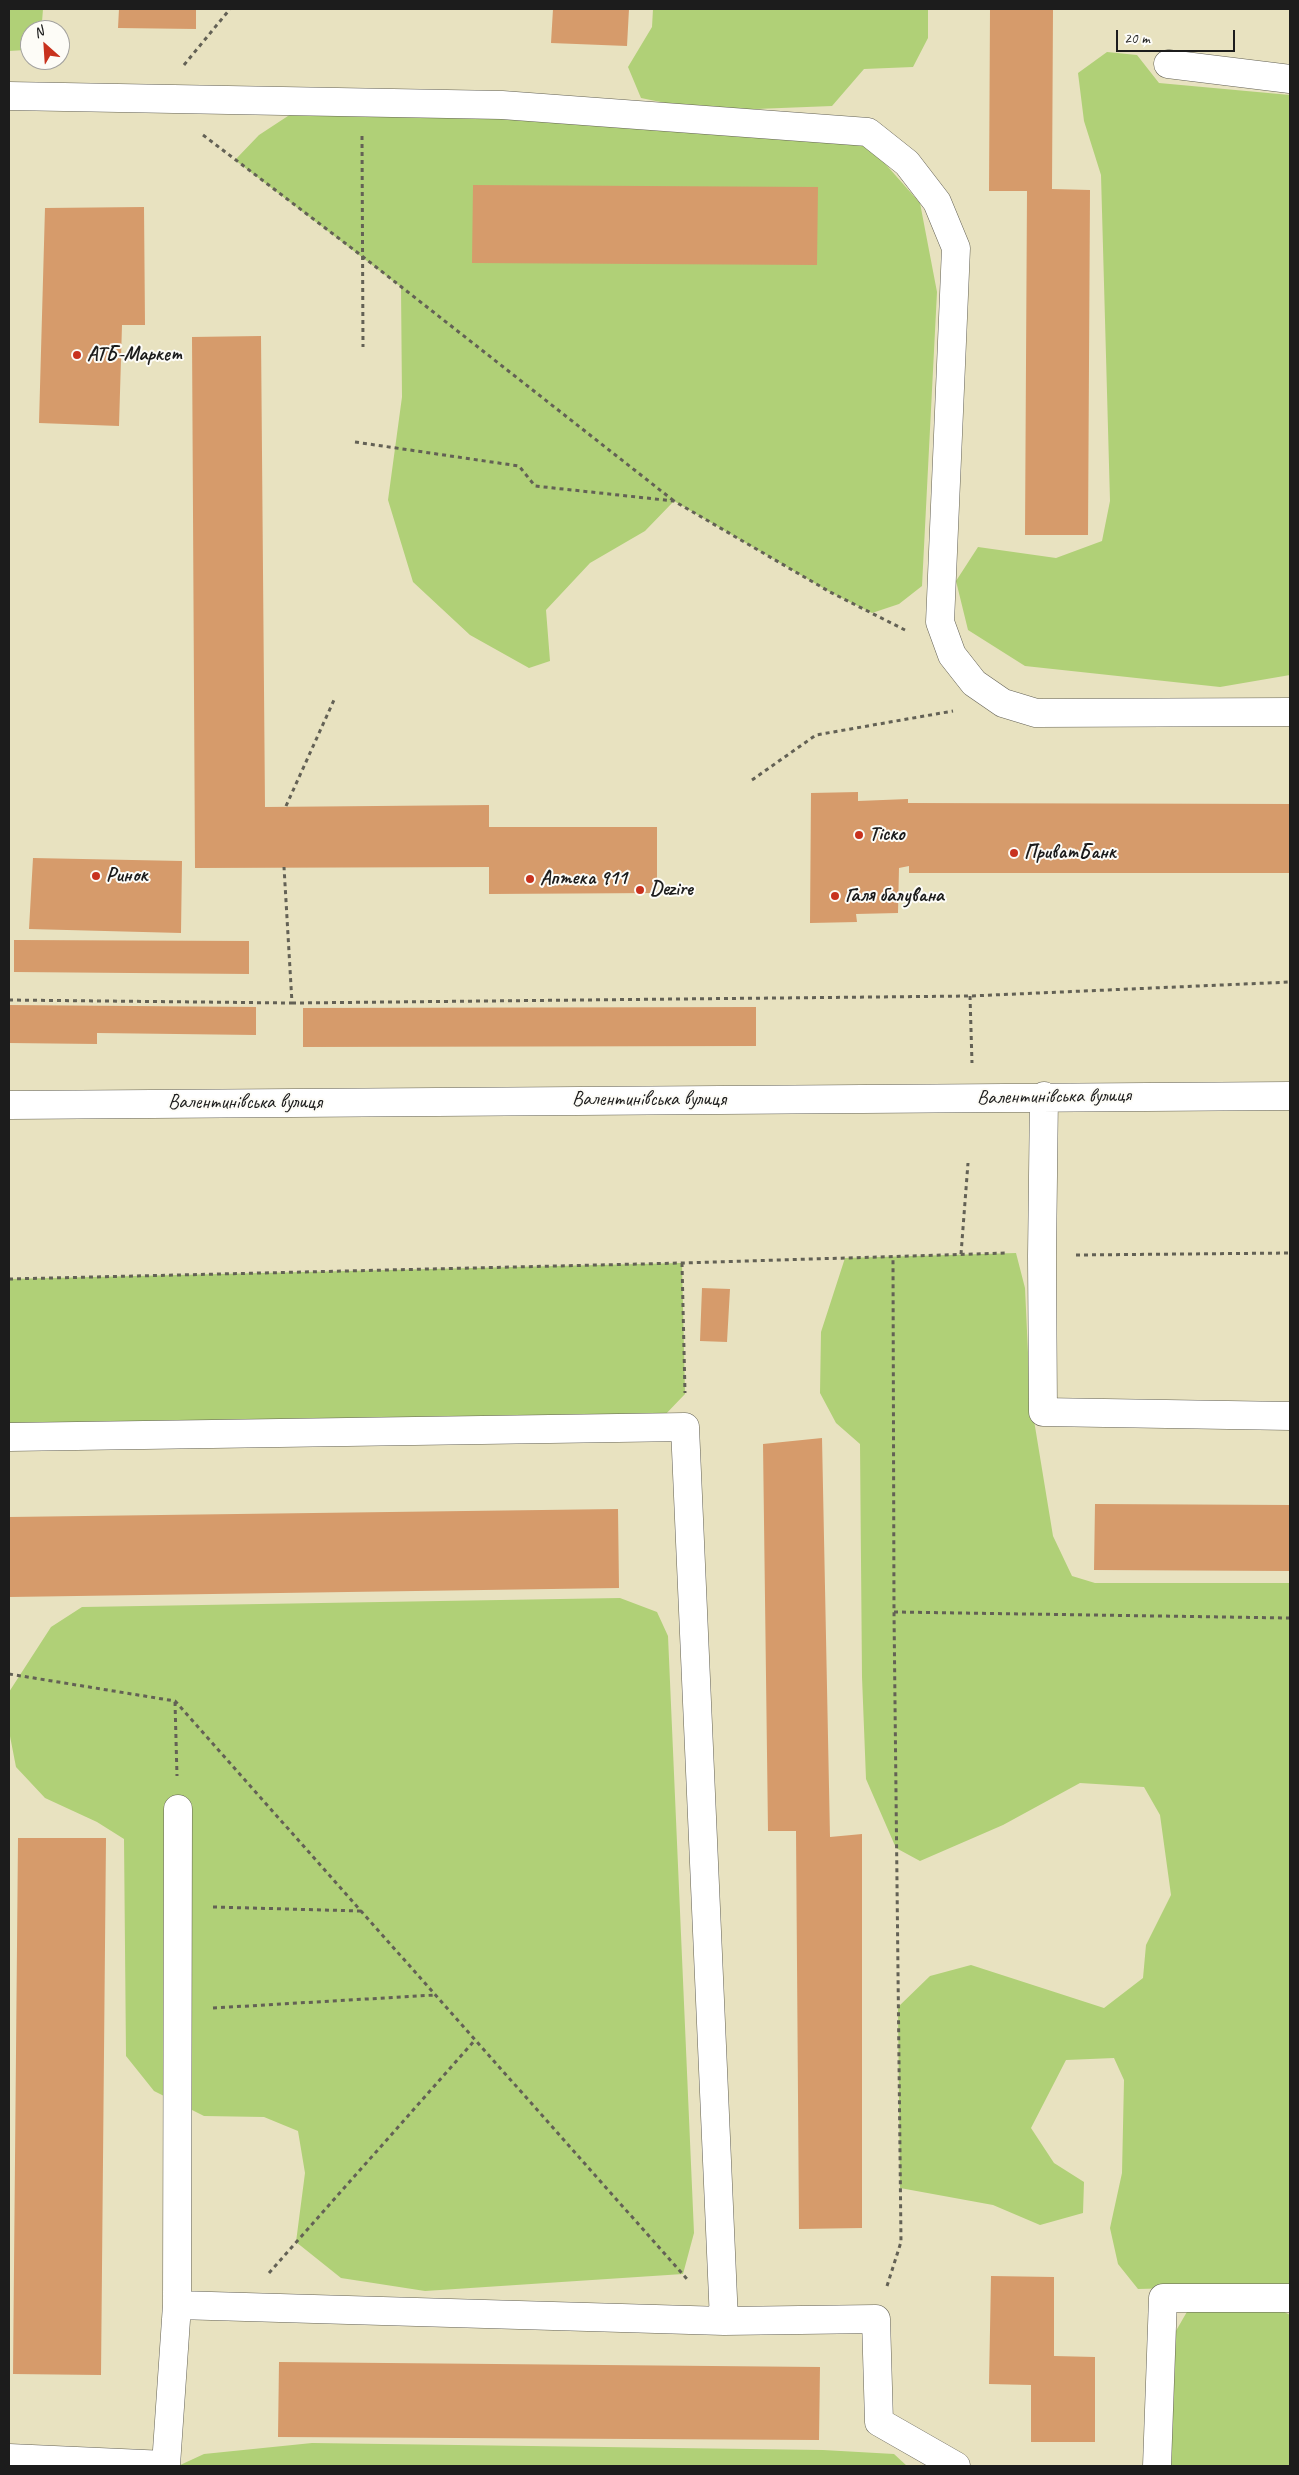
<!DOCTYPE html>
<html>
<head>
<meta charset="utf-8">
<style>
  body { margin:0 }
  #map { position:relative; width:1299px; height:2475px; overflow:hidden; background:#e8e2c0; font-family:Caveat,sans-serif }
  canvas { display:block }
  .frame { position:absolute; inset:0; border:10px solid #1c1c1c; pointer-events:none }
  .north { position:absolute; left:20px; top:20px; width:50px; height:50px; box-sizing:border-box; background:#fdfcf7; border:1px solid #a3a29f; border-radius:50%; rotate:334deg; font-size:14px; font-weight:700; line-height:20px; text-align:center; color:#1c1c1c }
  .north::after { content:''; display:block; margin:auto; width:18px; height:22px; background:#c8321e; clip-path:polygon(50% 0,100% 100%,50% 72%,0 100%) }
  .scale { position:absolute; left:1116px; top:30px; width:119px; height:22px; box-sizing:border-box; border:2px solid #1c1c1c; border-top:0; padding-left:6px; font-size:15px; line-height:18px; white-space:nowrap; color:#1c1c1c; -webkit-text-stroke:4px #fdfcf7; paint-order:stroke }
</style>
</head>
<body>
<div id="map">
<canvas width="1299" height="2475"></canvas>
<div class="frame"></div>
<div class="north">N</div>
<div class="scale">20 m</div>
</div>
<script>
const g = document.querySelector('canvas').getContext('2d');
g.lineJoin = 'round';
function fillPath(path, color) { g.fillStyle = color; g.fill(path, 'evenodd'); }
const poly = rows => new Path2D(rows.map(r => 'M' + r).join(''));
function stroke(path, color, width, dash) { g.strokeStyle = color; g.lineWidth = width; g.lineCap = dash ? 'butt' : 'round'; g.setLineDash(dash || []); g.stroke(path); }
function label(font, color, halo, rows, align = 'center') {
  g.font = font + ' Caveat,sans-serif'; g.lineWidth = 4; g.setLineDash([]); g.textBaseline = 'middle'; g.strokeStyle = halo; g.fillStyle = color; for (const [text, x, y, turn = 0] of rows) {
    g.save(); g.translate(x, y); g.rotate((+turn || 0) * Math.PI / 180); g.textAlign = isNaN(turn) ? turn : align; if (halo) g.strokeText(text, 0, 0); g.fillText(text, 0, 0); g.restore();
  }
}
fillPath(poly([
  [9,9,43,9,42,22,37,30,30,30,30,42,25,50,9,51],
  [653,9,928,9,928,38,913,67,864,69,832,106,705,111,641,98,628,67,652,27],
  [1107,52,1137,55,1159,83,1290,95,1290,675,1220,687,1025,666,968,630,956,581,978,547,1056,558,1102,541,1110,501,1101,175,1084,121,1078,73],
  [291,114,520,118,865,141,920,203,937,292,922,586,899,604,872,613,830,592,674,501,645,531,590,563,546,610,550,661,529,668,470,635,413,582,388,500,402,397,401,287,235,160,259,135],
  [1016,1253,1025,1288,1030,1396,1053,1536,1072,1576,1095,1583,1290,1583,1290,2285,1138,2289,1118,2264,1110,2228,1122,2173,1124,2080,1114,2058,1066,2060,1031,2128,1054,2163,1084,2182,1083,2213,1040,2225,993,2205,900,2188,898,2007,930,1976,971,1965,1104,2008,1143,1978,1146,1945,1171,1895,1160,1815,1144,1787,1080,1783,1003,1825,920,1861,896,1848,866,1779,862,1677,860,1444,836,1423,820,1393,821,1332,845,1258],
  [682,1263,685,1394,662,1418,9,1427,9,1279],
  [620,1598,657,1612,668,1636,694,2233,683,2274,425,2291,341,2278,296,2242,305,2173,298,2131,264,2117,204,2116,154,2091,126,2056,124,1839,97,1822,45,1798,16,1767,9,1731,9,1692,51,1627,82,1607],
  [1279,2309,1290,2315,1290,2466,1171,2466,1173,2336,1188,2310],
  [312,2443,823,2450,894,2454,907,2466,178,2466,204,2454]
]), '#b0d077');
fillPath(poly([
  [119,9,196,9,196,29,118,28],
  [553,9,629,9,627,46,551,43],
  [990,9,1053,9,1052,189,1090,190,1088,535,1025,535,1027,191,989,191],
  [473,185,818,187,817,265,472,263],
  [144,207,145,325,122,325,119,426,39,423,45,208],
  [261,336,265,807,489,805,489,827,657,827,657,893,489,894,489,867,195,868,192,337],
  [858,792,858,801,908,799,908,803,1290,804,1290,873,909,873,909,866,899,868,898,913,856,914,857,922,810,923,811,793],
  [33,858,182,861,181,933,29,929],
  [14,940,249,941,249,974,14,972],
  [9,1005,256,1007,256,1035,97,1033,97,1044,9,1043],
  [756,1007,756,1046,303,1047,303,1008],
  [702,1288,730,1289,727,1342,700,1341],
  [822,1438,830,1837,862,1834,862,2228,799,2229,796,1831,768,1831,763,1444],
  [1095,1504,1290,1505,1290,1571,1094,1570],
  [618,1509,619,1588,9,1597,9,1517],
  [18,1838,106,1838,101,2375,13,2374],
  [991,2276,1054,2277,1054,2356,1095,2357,1095,2442,1031,2442,1031,2385,989,2384],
  [279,2362,820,2367,819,2440,278,2437]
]), '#d69b6b');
const minor = poly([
  [1168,64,1290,79],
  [9,96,502,105,868,132,907,163,937,202,956,248,940,622,952,655,974,683,1003,703,1036,713,1290,712],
  [1044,1096,1042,1256,1043,1412,1290,1416],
  [9,1105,1290,1096],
  [9,1437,685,1427,724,2321],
  [177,2305,724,2321,876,2319,879,2422,956,2466],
  [9,2458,166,2465,177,2305,178,1809],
  [1157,2466,1163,2298,1290,2298]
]);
stroke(minor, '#636155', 29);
stroke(poly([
  [184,65,230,9],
  [203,135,362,256,674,501],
  [362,136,363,347],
  [355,442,519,466,535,486,674,501,830,592,905,630],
  [752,780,816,735,953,711],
  [286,806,334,700],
  [970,996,972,1063],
  [9,1000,292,1003,284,867],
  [292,1003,970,996,1290,982],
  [961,1254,968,1163],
  [1076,1255,1290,1253],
  [682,1263,685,1393],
  [9,1279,682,1263,1008,1253],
  [894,1612,1290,1618],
  [9,1674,175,1701,687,2279],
  [175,1702,177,1776],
  [213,1907,361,1911],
  [213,2008,435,1995],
  [269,2273,475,2040],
  [887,2286,901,2242,894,1612,893,1257]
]), '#636155', 3, [4, 4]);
stroke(minor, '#fff', 28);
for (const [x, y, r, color] of [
  [77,355,5,"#c8321e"],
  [859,835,5,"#c8321e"],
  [1014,853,5,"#c8321e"],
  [96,876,5,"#c8321e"],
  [530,879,5,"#c8321e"],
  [640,890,5,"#c8321e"],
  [835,896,5,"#c8321e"]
]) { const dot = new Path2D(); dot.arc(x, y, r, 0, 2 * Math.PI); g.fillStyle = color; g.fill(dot); stroke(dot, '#fdfcf7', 2); }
label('bold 20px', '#1c1c1c', '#fdfcf7', [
  ["АТБ-Маркет",87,355],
  ["Тіско",869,835],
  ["ПриватБанк",1024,853],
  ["Ринок",106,876],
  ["Аптека 911",540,879],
  ["Dezire",650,890],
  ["Галя балувана",845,896]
], 'left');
label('20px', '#1c1c1c', '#fdfcf7', [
  ["Валентинівська вулиця",1054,1097,-1],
  ["Валентинівська вулиця",649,1100],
  ["Валентинівська вулиця",245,1103]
]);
</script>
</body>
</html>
